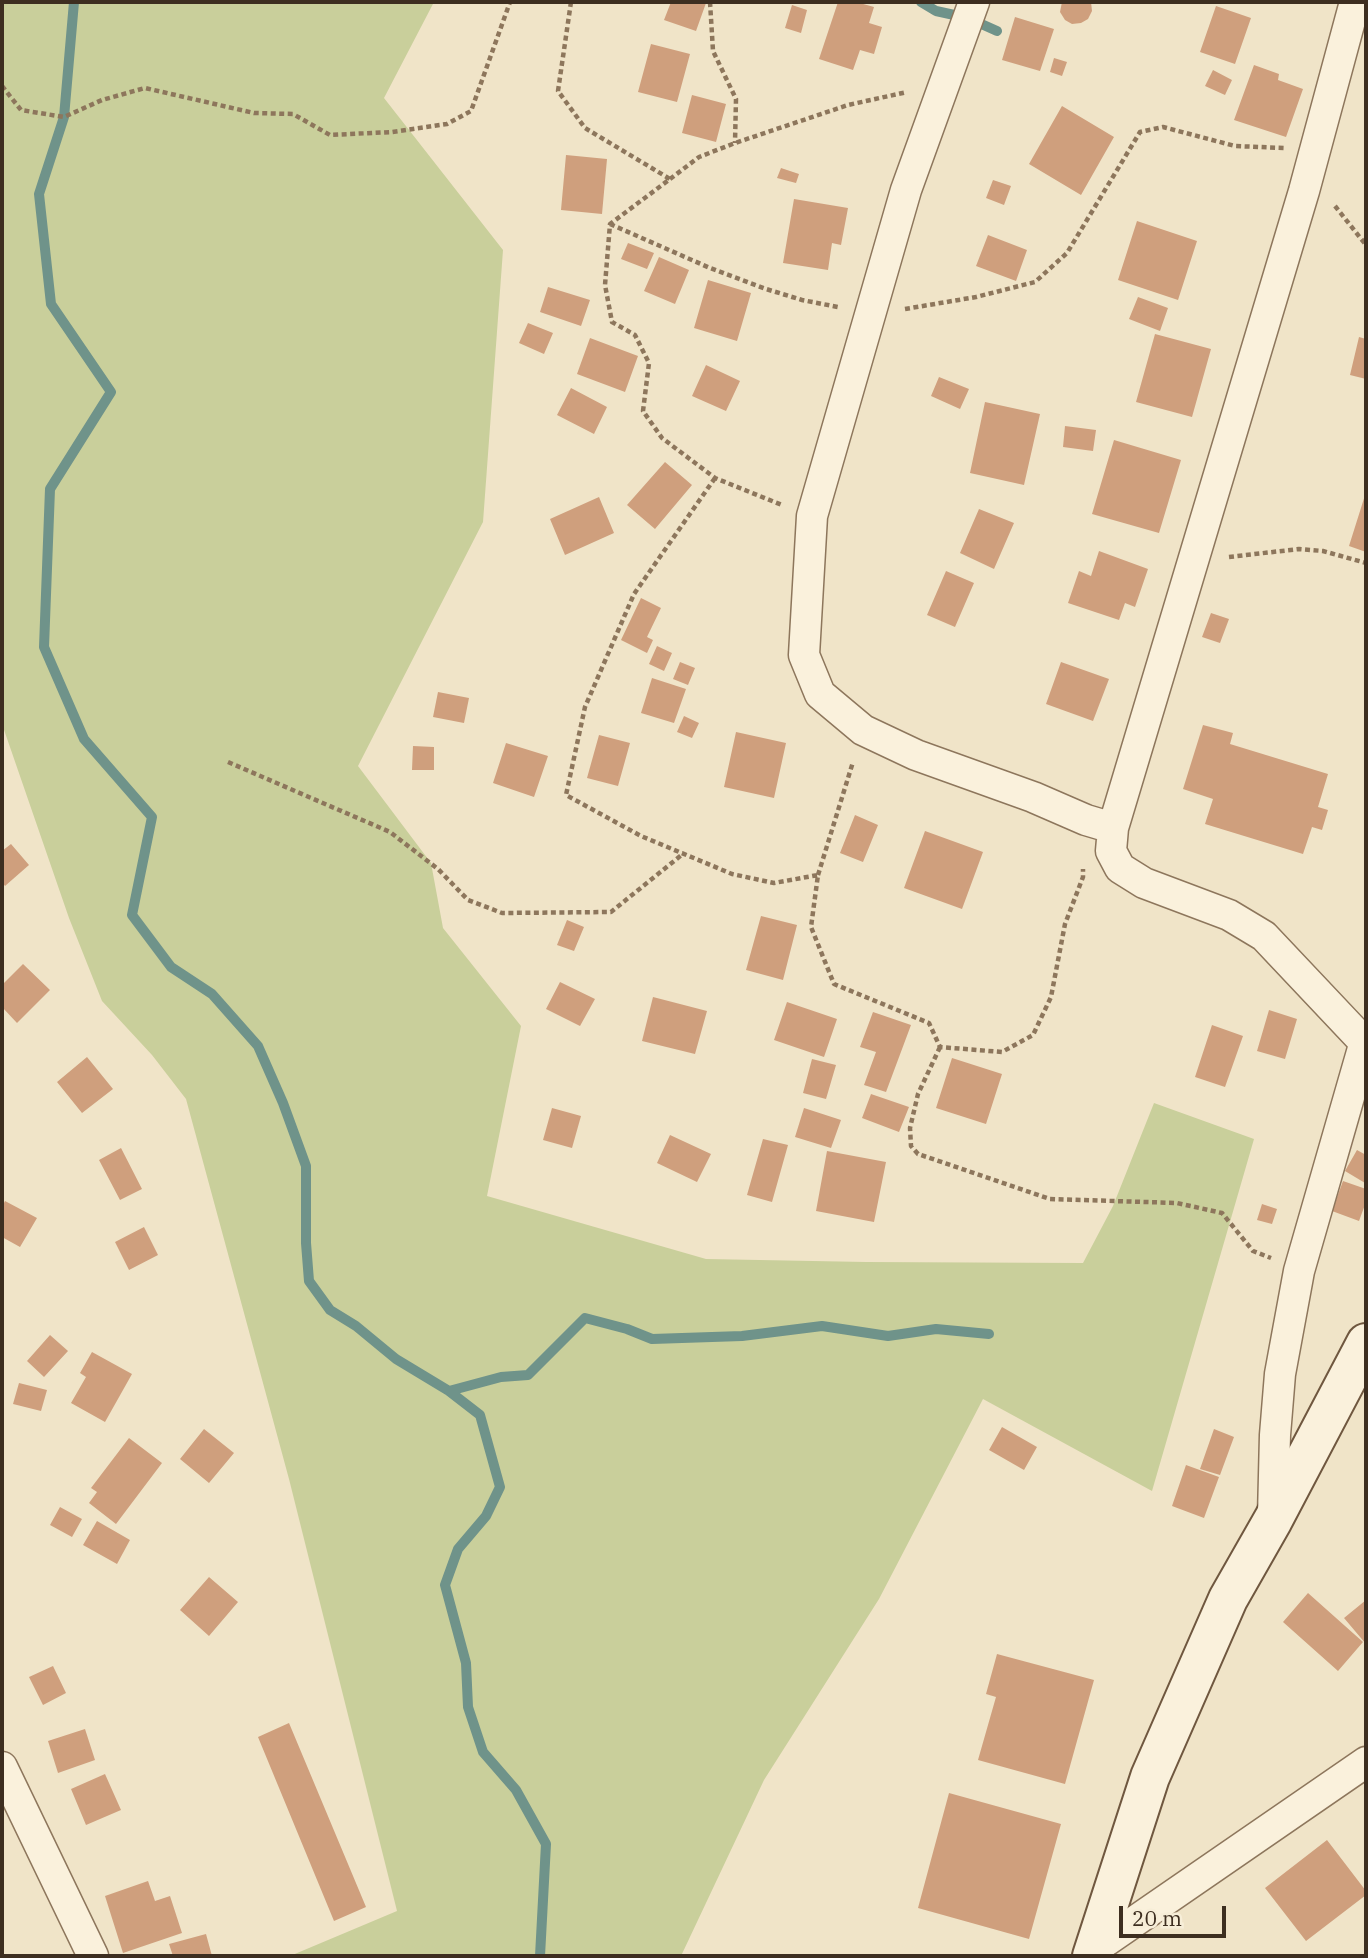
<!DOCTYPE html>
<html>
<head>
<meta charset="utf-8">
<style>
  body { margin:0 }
  #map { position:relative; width:1368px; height:1958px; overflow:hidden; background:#f0e4c8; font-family:"IBM Plex Serif",serif }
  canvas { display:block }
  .frame { position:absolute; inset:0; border:4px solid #3d2e20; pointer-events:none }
  .scale { position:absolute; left:1119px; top:1906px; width:107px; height:32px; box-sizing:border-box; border:4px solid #3d2e20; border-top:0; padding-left:9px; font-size:21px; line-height:24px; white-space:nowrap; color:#3d2e20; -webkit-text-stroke:5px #f7eed8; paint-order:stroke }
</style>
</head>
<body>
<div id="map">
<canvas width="1368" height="1958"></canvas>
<div class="frame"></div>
<div class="scale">20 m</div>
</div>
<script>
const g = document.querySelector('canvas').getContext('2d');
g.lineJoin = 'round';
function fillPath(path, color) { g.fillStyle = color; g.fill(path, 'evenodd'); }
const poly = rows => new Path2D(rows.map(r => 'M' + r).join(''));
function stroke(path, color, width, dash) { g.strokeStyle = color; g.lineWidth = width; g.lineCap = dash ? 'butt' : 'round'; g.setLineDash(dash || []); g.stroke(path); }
fillPath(poly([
  [2,2,434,2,384,98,503,250,483,522,358,766,431,863,443,928,521,1026,487,1196,706,1259,866,1262,1083,1263,1113,1206,1154,1103,1254,1139,1152,1491,983,1399,879,1599,764,1780,681,1956,290,1956,397,1911,289,1479,186,1099,152,1055,102,1001,69,918,2,724]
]), '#c9cf9b');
stroke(poly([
  [74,2,64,117,39,194,51,304,111,392,50,489,44,647,84,739,152,817,132,915,171,967,212,994,258,1046,283,1103,306,1166,306,1243,309,1281,330,1310,356,1326,396,1359,449,1391,480,1415,500,1487,486,1516,458,1549,445,1585,466,1663,468,1707,483,1752,516,1790,546,1844,540,1956],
  [921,2,936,11,968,18,997,31],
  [449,1391,501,1377,528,1375,585,1318,627,1329,652,1339,742,1336,822,1326,888,1336,936,1329,989,1334]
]), '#6f938a', 10);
fillPath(poly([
  [671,2,706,3,696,31,664,20],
  [838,2,856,2,874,7,869,23,882,27,874,54,860,50,853,70,819,59],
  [1062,2,1091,2,1092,11,1088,19,1081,23,1072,24,1065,20,1060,12],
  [792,5,807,10,801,33,785,28],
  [1216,6,1251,18,1235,64,1200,52],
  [1015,17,1054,29,1040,71,1002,60],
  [651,44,690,54,677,102,638,92],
  [1054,58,1067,62,1062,76,1050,72],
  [1254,65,1279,74,1278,80,1303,89,1286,137,1234,120],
  [1213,70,1232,80,1225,95,1205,86],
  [692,95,726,104,716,142,682,133],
  [1062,106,1114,137,1081,195,1029,164],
  [566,155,607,159,602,214,561,210],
  [781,168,799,174,796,183,777,178],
  [993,180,1011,186,1004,205,986,198],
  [794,199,848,208,841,245,832,243,828,270,783,263],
  [1137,221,1197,241,1178,300,1118,280],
  [988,235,1027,250,1016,281,976,266],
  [628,243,654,253,647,269,621,259],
  [659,257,689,270,675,304,644,291],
  [708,280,751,293,737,341,694,328],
  [548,287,590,300,581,326,540,312],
  [1138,297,1168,308,1160,331,1129,319],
  [528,323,553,333,544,354,519,343],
  [1155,334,1211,349,1192,417,1136,402],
  [1359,337,1366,339,1366,379,1350,375],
  [590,338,638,356,625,392,577,374],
  [706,365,740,381,726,411,692,396],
  [939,377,969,389,960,409,931,396],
  [571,388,607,407,594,434,557,415],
  [985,402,1040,414,1024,485,970,473],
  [1065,426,1096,430,1093,451,1063,447],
  [1114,440,1181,460,1159,533,1092,514],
  [665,462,692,485,655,529,627,505],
  [1366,492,1366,552,1349,546],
  [599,497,614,533,565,555,550,519],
  [979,509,1014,523,994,569,960,553],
  [1099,551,1148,569,1135,607,1125,603,1119,620,1068,603,1079,571,1091,576],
  [946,571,974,583,955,627,927,615],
  [641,598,661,608,647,637,653,640,647,653,621,640],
  [1211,613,1229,619,1220,643,1202,637],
  [657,646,672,653,664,671,649,664],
  [680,662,695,668,688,685,673,679],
  [1061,662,1109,679,1093,721,1046,704],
  [652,678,686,689,674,723,641,713],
  [438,692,469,698,464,723,433,717],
  [684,716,699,723,692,738,677,732],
  [1203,725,1233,733,1230,744,1328,774,1318,807,1328,810,1322,830,1312,827,1303,854,1205,824,1213,799,1183,789],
  [736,732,786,743,774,798,724,787],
  [599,735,630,743,618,786,587,778],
  [506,743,548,756,534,797,493,783],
  [413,746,434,747,434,770,412,770],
  [855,815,878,825,863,862,840,853],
  [925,831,983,852,962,909,904,888],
  [11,844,29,865,5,886,2,882,2,851],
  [761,916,797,925,783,980,746,970],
  [567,920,584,927,574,951,557,945],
  [23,964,50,990,17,1023,2,1007,2,985],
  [560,982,595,999,580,1026,546,1009],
  [653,997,707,1011,695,1054,642,1041],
  [787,1002,837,1019,824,1057,774,1040],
  [1269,1010,1297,1019,1285,1059,1257,1051],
  [873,1012,911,1025,886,1092,864,1085,876,1052,860,1047],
  [1212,1025,1243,1036,1225,1087,1195,1077],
  [87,1057,113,1089,82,1113,57,1082],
  [952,1058,1002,1074,986,1124,936,1108],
  [812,1059,836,1065,826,1099,803,1093],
  [871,1094,909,1107,899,1132,862,1118],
  [552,1108,581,1116,572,1148,543,1140],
  [804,1108,841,1120,831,1148,795,1137],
  [670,1135,711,1154,697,1182,657,1163],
  [763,1139,788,1145,772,1202,747,1195],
  [121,1148,142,1189,120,1200,99,1160],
  [1357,1150,1366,1155,1365,1183,1345,1171],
  [827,1151,886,1162,874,1222,816,1211],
  [1343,1181,1366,1189,1366,1202,1359,1221,1332,1211],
  [5,1201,37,1218,20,1247,2,1237,2,1207],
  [1262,1204,1277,1209,1272,1224,1257,1220],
  [144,1227,158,1255,129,1270,115,1242],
  [50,1335,68,1351,44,1377,27,1361],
  [92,1352,132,1374,105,1422,71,1403,86,1377,80,1373],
  [19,1383,47,1390,41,1411,13,1404],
  [1002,1427,1037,1447,1024,1470,989,1450],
  [204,1429,234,1453,209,1483,180,1459],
  [1214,1429,1234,1437,1220,1475,1200,1469],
  [129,1438,162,1463,116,1524,89,1503,97,1492,91,1488],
  [1186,1465,1219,1477,1204,1518,1172,1506],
  [60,1507,82,1519,72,1537,50,1525],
  [97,1521,130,1540,117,1564,83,1545],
  [209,1577,238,1602,209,1636,180,1610],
  [1308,1593,1363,1642,1338,1671,1283,1622],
  [1366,1600,1366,1644,1344,1618],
  [997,1654,1094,1680,1065,1784,978,1760,996,1697,986,1694],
  [53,1666,66,1693,43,1705,29,1677],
  [289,1723,366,1907,334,1921,258,1737],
  [85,1729,95,1760,58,1773,48,1741],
  [105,1774,121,1810,86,1825,71,1789],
  [949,1793,1061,1824,1029,1939,918,1908],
  [1327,1840,1366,1891,1366,1895,1306,1941,1265,1888],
  [148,1881,155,1901,170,1896,182,1933,123,1953,105,1896],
  [206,1934,212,1956,173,1956,169,1944]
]), '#cf9f7d');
const minor = poly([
  [974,2,906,190,812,516,804,655,820,694,863,730,916,755,1033,797,1086,820,1113,828],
  [1355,2,1304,191,1113,828,1111,851,1120,868,1144,883,1229,915,1264,936,1365,1043],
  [1273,1516,1275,1435,1280,1374,1299,1271,1366,1038],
  [2,1767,93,1956],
  [1093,1950,1366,1762]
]);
const secondary = poly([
  [1092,1956,1150,1777,1228,1599,1273,1520,1366,1343]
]);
stroke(minor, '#8d765c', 33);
stroke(secondary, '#6f573f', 42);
stroke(poly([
  [571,2,558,91,585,128,670,179,610,224,605,285,612,322,635,335,649,363,643,411,662,438,715,478,782,505],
  [710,2,713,51,736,99,735,143],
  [2,86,21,110,64,117,102,100,145,88,254,113,293,114,330,135,392,132,447,124,471,111,510,2],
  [670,179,699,157,735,143,848,105,907,92],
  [1335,206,1366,245],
  [610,224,710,268,766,289,802,300,838,307],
  [905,309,976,297,1035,282,1067,253,1140,132,1163,127,1235,146,1284,148],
  [715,478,634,594,585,707,566,795,641,836,732,874,774,883,818,875,811,927,834,984,929,1023,940,1047,1002,1052,1033,1035,1051,997,1065,924,1083,877,1083,869],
  [1229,557,1299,549,1323,551,1366,563],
  [228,762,390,832,438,869,468,900,502,913,611,912,684,853],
  [818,875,853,762],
  [940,1047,918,1094,910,1128,911,1146,918,1154,1050,1199,1177,1203,1222,1213,1253,1251,1271,1258]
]), '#8d765c', 4.5, [5, 3.5]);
stroke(minor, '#faf1dc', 30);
stroke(secondary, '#faf1dc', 38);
</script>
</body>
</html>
